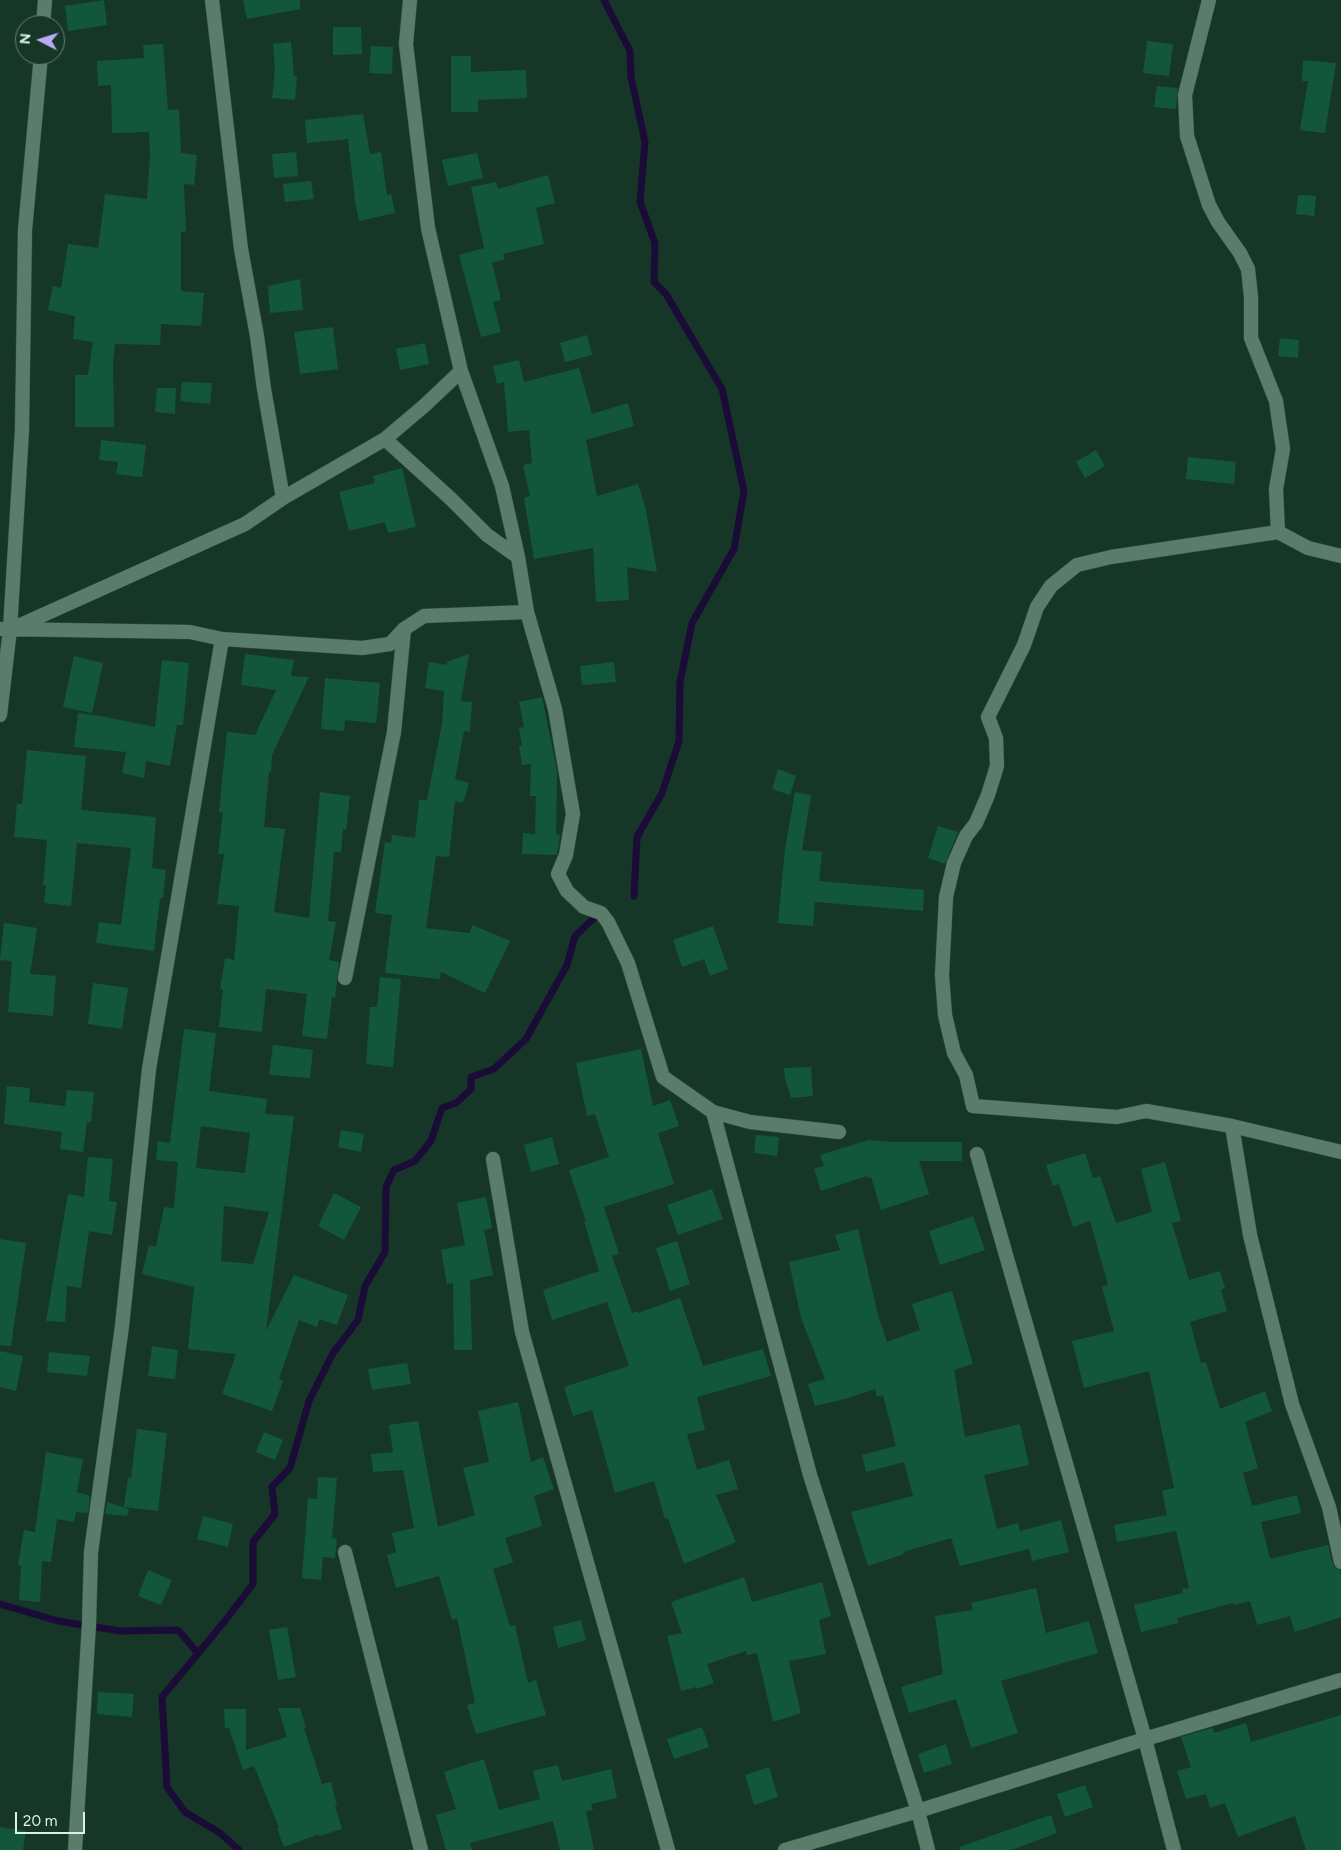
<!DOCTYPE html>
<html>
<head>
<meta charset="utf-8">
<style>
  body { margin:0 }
  #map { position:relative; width:1341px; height:1850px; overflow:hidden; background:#163728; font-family:Figtree,sans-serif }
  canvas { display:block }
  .north { position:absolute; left:15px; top:15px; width:50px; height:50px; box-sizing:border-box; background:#163728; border:1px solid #668174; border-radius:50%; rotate:275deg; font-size:14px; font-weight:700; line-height:20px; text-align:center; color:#def1e6 }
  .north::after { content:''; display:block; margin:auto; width:18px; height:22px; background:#bca9f5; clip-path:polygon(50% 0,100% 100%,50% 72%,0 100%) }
  .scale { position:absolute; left:15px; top:1812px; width:70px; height:22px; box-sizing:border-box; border:2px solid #def1e6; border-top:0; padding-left:6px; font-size:15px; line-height:18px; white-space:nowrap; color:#def1e6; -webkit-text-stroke:4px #163728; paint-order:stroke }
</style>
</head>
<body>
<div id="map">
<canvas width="1341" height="1850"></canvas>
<div class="north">N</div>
<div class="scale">20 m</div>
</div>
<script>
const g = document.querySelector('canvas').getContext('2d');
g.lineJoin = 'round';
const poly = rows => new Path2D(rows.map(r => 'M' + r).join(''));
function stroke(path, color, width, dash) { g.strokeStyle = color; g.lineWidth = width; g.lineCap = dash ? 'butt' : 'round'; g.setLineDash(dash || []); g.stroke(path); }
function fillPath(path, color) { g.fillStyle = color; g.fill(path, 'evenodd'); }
stroke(poly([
  [604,0,630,51,631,77,645,142,640,202,655,243,654,282,666,294,722,389,744,491,734,549,692,623,680,682,679,741,662,793,637,837,634,896],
  [0,1604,58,1621,120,1631,178,1630,197,1652],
  [239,1850,220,1833,185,1812,167,1787,162,1697,224,1622,253,1584,253,1542,275,1514,272,1487,290,1468,309,1401,333,1353,358,1320,365,1286,385,1252,386,1187,394,1170,415,1161,431,1141,442,1108,456,1103,471,1089,471,1077,494,1069,526,1039,567,965,575,936,595,917]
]), '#1b0b37', 7);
fillPath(poly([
  [104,0,107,25,68,31,65,6],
  [243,0,300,0,300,9,247,19],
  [333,27,361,27,362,54,333,55],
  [1147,41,1173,44,1169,76,1143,73],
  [291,42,294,76,297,76,295,100,272,98,275,69,273,44],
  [163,44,168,110,179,109,181,153,197,155,194,185,184,184,186,231,181,232,181,291,204,293,201,326,161,324,160,345,115,344,113,361,114,427,75,427,75,375,88,375,93,342,73,339,75,316,48,310,53,286,61,288,68,244,98,248,105,194,147,199,150,156,149,132,112,133,111,85,98,86,97,61,144,58,143,45],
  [371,46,393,47,392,74,369,73],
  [451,56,471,56,471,72,526,70,527,98,478,100,478,112,451,112],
  [1303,60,1336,63,1325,133,1300,130,1308,81,1302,81],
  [1157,86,1178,88,1176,109,1154,107],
  [363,114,370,154,381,152,387,195,391,194,395,213,359,221,355,201,348,139,307,143,305,120],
  [296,152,298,176,274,178,272,154],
  [477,153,483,178,448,186,442,160],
  [548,175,555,203,536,208,544,244,503,254,505,259,492,263,501,300,493,302,501,332,481,337,459,255,484,248,471,187,496,182,498,189],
  [311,181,314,199,285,202,283,184],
  [1298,195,1316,196,1314,216,1296,214],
  [300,279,303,310,270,313,268,286],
  [333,327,338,369,300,374,294,332],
  [587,335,592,355,565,362,560,343],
  [1280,338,1299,340,1298,358,1278,356],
  [425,343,429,364,400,370,396,349],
  [519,360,524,382,579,368,592,414,628,403,634,426,586,440,597,496,638,484,645,506,657,572,627,567,629,600,596,602,593,548,534,559,524,498,530,496,523,465,532,463,529,430,508,432,504,382,497,384,493,366],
  [182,382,212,383,210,404,180,401],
  [157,388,176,388,175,414,155,412],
  [101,440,146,445,142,477,116,474,118,462,99,460],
  [1096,450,1105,466,1085,478,1076,462],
  [1188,457,1236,462,1234,484,1186,479],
  [402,468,416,527,388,533,385,522,349,531,339,492,375,483,373,476],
  [245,654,294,660,291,676,309,677,272,755,271,772,269,772,264,827,285,829,274,912,309,918,320,792,350,796,346,830,343,829,341,852,334,852,328,921,336,922,329,960,339,962,335,998,332,997,327,1039,302,1036,307,994,266,989,262,1032,219,1027,223,989,220,989,225,958,234,960,239,906,217,904,224,854,218,854,223,812,219,812,227,732,255,735,276,690,241,685],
  [469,654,461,701,472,702,470,732,464,731,455,779,469,783,463,803,455,801,449,857,436,856,426,928,469,933,473,925,510,941,485,993,441,972,440,979,385,973,392,915,375,913,385,842,391,843,392,835,415,838,419,800,427,800,442,724,444,691,425,688,429,662,447,665,447,662],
  [74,656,103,663,92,713,63,707],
  [162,660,189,663,183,725,177,725,170,766,146,761,144,778,122,773,126,752,74,747,78,713,100,716,155,727],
  [614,662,616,682,582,685,580,666],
  [325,678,380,683,376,723,345,720,344,731,321,729],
  [542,697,557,771,556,834,560,835,557,855,522,854,523,833,535,834,536,796,530,796,531,764,522,765,519,746,522,746,519,728,524,727,519,702],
  [27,750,86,756,81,810,156,817,152,868,166,870,163,898,160,898,154,951,96,943,99,922,121,925,131,848,77,843,71,906,44,903,46,885,43,885,47,840,14,837,17,804,22,804],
  [778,769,796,776,790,795,772,789],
  [795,792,811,795,802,850,822,852,819,881,924,890,923,911,815,902,813,926,778,923,785,849],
  [938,826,958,832,945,864,928,858],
  [4,923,37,928,30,974,56,976,53,1016,8,1012,12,961,0,960],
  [713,926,728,969,710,976,704,959,682,967,673,940],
  [380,977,401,979,393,1067,366,1064,370,1007,377,1007],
  [93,983,128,988,122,1029,88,1024],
  [184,1029,216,1033,209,1091,267,1099,265,1114,294,1116,266,1331,294,1275,348,1295,337,1325,319,1319,317,1327,299,1320,279,1379,283,1381,272,1411,222,1394,236,1354,188,1349,194,1287,142,1274,149,1245,156,1247,164,1207,174,1208,178,1162,156,1160,158,1141,170,1143],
  [201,1126,250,1133,245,1173,196,1168],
  [224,1206,269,1212,253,1264,221,1261],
  [273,1045,313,1050,310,1078,269,1075],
  [641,1049,653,1106,670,1100,679,1126,658,1133,674,1184,604,1207,619,1254,612,1256,632,1313,638,1311,638,1313,680,1298,703,1366,763,1349,771,1376,697,1397,705,1430,687,1434,697,1470,729,1460,738,1489,716,1495,736,1542,684,1564,668,1518,665,1519,654,1481,615,1493,592,1410,573,1416,564,1387,629,1366,607,1302,552,1320,543,1290,599,1271,584,1221,586,1221,569,1170,609,1157,595,1114,587,1116,576,1063],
  [811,1067,813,1096,791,1098,785,1079,784,1068],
  [7,1086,30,1088,29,1102,65,1106,67,1090,94,1092,91,1122,87,1122,83,1152,60,1149,62,1132,4,1124],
  [341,1130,364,1134,361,1152,338,1147],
  [756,1135,779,1137,777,1156,754,1153],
  [552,1137,559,1164,531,1172,524,1145],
  [868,1140,890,1142,962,1142,962,1161,919,1161,929,1194,881,1210,871,1177,868,1178,867,1176,821,1191,814,1169,824,1166,820,1155],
  [1085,1153,1093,1178,1100,1176,1116,1223,1152,1212,1141,1169,1165,1162,1181,1221,1172,1223,1189,1280,1220,1271,1225,1288,1221,1290,1227,1311,1190,1322,1201,1363,1206,1362,1220,1409,1265,1391,1272,1411,1245,1422,1258,1468,1243,1473,1252,1506,1297,1495,1301,1513,1261,1522,1270,1559,1328,1545,1333,1564,1335,1568,1340,1570,1341,1577,1341,1617,1295,1632,1290,1616,1257,1625,1250,1601,1233,1605,1233,1603,1177,1618,1178,1623,1141,1632,1134,1605,1183,1593,1182,1589,1189,1588,1176,1531,1117,1542,1114,1525,1167,1515,1162,1491,1174,1488,1149,1371,1084,1388,1072,1341,1114,1331,1102,1287,1108,1285,1090,1221,1073,1227,1059,1184,1053,1186,1046,1165],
  [88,1157,113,1159,109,1201,117,1202,112,1235,89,1231,81,1288,67,1286,65,1322,46,1321,68,1194,84,1197],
  [712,1189,723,1219,678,1235,667,1205],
  [334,1193,361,1207,344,1240,318,1226],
  [486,1197,492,1228,484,1230,493,1275,470,1280,472,1350,454,1350,453,1283,447,1284,441,1250,465,1245,457,1203],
  [973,1216,985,1250,940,1265,929,1231],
  [858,1229,878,1315,887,1342,920,1330,912,1304,952,1291,973,1364,954,1370,965,1437,1020,1424,1029,1465,984,1475,997,1529,1018,1523,1020,1531,1061,1520,1069,1552,1032,1561,1029,1549,960,1566,951,1538,903,1552,904,1554,868,1566,851,1512,913,1496,904,1462,866,1472,862,1455,896,1446,883,1395,877,1397,875,1389,845,1399,815,1406,808,1384,825,1379,801,1318,789,1262,840,1250,835,1235],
  [0,1239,26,1243,11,1346,0,1345],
  [677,1241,690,1284,670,1291,656,1248],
  [152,1346,178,1350,175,1379,148,1376],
  [0,1351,23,1356,16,1391,0,1387],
  [49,1352,90,1356,87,1376,47,1372],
  [407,1363,411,1384,372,1390,368,1369],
  [518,1402,531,1462,543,1457,554,1489,534,1496,542,1526,505,1538,513,1562,493,1569,510,1626,515,1625,528,1683,536,1680,546,1715,476,1734,467,1705,475,1703,457,1618,452,1620,439,1576,396,1588,387,1555,396,1552,392,1533,414,1528,403,1470,373,1472,371,1454,393,1452,389,1425,418,1421,438,1527,475,1515,463,1468,489,1462,478,1411],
  [137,1429,167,1433,158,1511,124,1507,128,1477,131,1478],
  [264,1432,283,1440,275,1460,256,1452],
  [46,1452,83,1459,77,1492,90,1496,88,1513,76,1512,74,1522,57,1519,51,1562,42,1561,40,1602,19,1600,21,1566,18,1565,24,1530,35,1532],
  [318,1477,337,1478,332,1538,337,1539,335,1558,323,1557,321,1580,302,1578,308,1498,317,1499],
  [107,1502,129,1509,127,1516,105,1514],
  [203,1516,233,1524,228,1547,197,1539],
  [148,1570,172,1580,161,1605,138,1596],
  [744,1577,752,1602,822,1582,831,1616,819,1620,826,1654,789,1661,801,1713,773,1722,757,1653,747,1655,746,1651,707,1664,714,1683,696,1689,696,1687,681,1691,667,1636,682,1633,671,1602],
  [1036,1588,1046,1633,1089,1621,1098,1653,1001,1681,1018,1733,971,1748,956,1699,909,1713,901,1687,943,1674,935,1616,973,1610,971,1603],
  [581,1620,586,1640,558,1648,553,1627],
  [287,1627,296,1677,278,1680,269,1630],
  [98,1692,134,1694,132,1717,97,1714],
  [278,1708,300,1708,306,1727,304,1728,322,1784,331,1782,337,1805,335,1806,342,1829,319,1836,319,1834,284,1847,277,1829,279,1828,254,1766,243,1770,229,1728,225,1728,224,1709,246,1709,246,1750,287,1737],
  [1341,1715,1341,1850,1306,1850,1295,1816,1238,1837,1225,1803,1210,1808,1206,1794,1186,1799,1177,1771,1191,1767,1181,1737,1212,1728,1214,1733,1246,1723,1251,1742],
  [702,1727,709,1747,674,1759,667,1739],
  [946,1744,952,1764,924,1773,918,1754],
  [484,1759,499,1810,540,1799,533,1771,558,1765,562,1781,611,1769,617,1798,591,1804,593,1810,586,1811,594,1850,560,1850,553,1821,470,1843,472,1850,446,1850,436,1815,456,1809,444,1772],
  [769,1767,778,1797,754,1805,745,1775],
  [1085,1785,1093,1807,1065,1817,1057,1794],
  [1051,1815,1057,1833,1011,1850,960,1850,959,1847],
  [0,1827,26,1831,23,1850,0,1850]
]), '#12573b');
const minor = poly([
  [212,0,241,249,257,336,264,389,283,498],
  [410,0,406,44,428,228,461,371,502,486,518,557,527,612,555,709,573,814,566,855,558,874,567,891,584,907,601,913,608,922,628,963,663,1077,713,1112,810,1475,918,1811,928,1850],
  [1209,0,1185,95,1187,136,1209,205,1218,222,1240,253,1248,269,1251,297,1251,338,1276,401,1283,449,1276,489,1278,532],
  [43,25,45,0],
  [385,439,451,499,487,535,518,557],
  [1341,556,1308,548,1278,532,1111,557,1077,565,1051,586,1037,607,1024,645,988,717,996,738,997,766,988,795,976,823,966,836,954,863,946,897,942,975,945,1015,954,1053,966,1075,973,1106,1117,1117,1146,1111,1232,1126,1341,1152],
  [14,628,245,524,283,498,385,439,424,406,461,371],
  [0,629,190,632,222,639,362,648,390,644,404,629,424,616,527,612],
  [0,715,10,629,22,430,25,230,41,55],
  [345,978,394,732,404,629],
  [713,1112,750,1122,839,1132],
  [1232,1126,1250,1235,1292,1404,1329,1507,1341,1562],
  [977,1154,1145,1739,1174,1850],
  [493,1159,522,1332,668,1850],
  [345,1552,421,1850],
  [75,1850,89,1624,91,1552,122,1326,149,1069,222,639],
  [785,1850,918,1811,1145,1739,1341,1680]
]);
stroke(minor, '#355144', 15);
stroke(minor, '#5a7c6a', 14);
</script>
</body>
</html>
